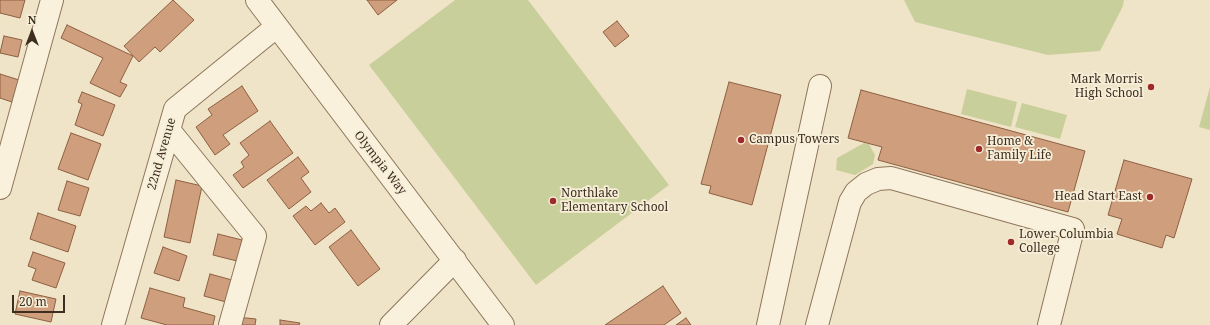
<!DOCTYPE html>
<html>
<head>
<meta charset="utf-8">
<style>
  body { margin:0 }
  #map { position:relative; width:1210px; height:325px; overflow:hidden; background:#f0e4c8; font-family:"Noto Serif",serif }
  canvas { display:block }
  .north { position:absolute; left:12px; top:12px; width:40px; height:40px; -webkit-text-stroke:3px #f7eed8; paint-order:stroke; rotate:0deg; font-size:11px; font-weight:700; line-height:16px; text-align:center; color:#3d2e20 }
  .north::after { content:''; display:block; margin:auto; width:14px; height:18px; background:#3d2e20; clip-path:polygon(50% 0,100% 100%,50% 72%,0 100%) }
  .scale { position:absolute; left:12px; top:295px; width:53px; height:18px; box-sizing:border-box; border:2px solid #3d2e20; border-top:0; padding-left:5px; font-size:12px; line-height:14px; white-space:nowrap; color:#3d2e20; -webkit-text-stroke:3px #f7eed8; paint-order:stroke }
</style>
</head>
<body>
<div id="map">
<canvas width="1210" height="325"></canvas>
<div class="north">N</div>
<div class="scale">20 m</div>
</div>
<script>
const g = document.querySelector('canvas').getContext('2d');
g.lineJoin = 'round';
function fillPath(path, color) { g.fillStyle = color; g.fill(path, 'evenodd'); }
const poly = rows => new Path2D(rows.map(r => 'M' + r).join(''));
function stroke(path, color, width, dash) { g.strokeStyle = color; g.lineWidth = width; g.lineCap = dash ? 'butt' : 'round'; g.setLineDash(dash || []); g.stroke(path); }
function label(font, color, halo, rows, align = 'center') {
  g.font = font + ' "Noto Serif",serif'; g.lineWidth = 3.5; g.setLineDash([]); g.textBaseline = 'middle'; g.strokeStyle = halo; g.fillStyle = color; for (const [text, x, y, turn = 0] of rows) {
    g.save(); g.translate(x, y); g.rotate((+turn || 0) * Math.PI / 180); g.textAlign = isNaN(turn) ? turn : align; if (halo) g.strokeText(text, 0, 0); g.fillText(text, 0, 0); g.restore();
  }
}
fillPath(poly([
  [455,0,528,0,669,185,536,285,369,65],
  [904,0,1124,0,1123,6,1100,51,1048,55,915,22],
  [1210,87,1210,130,1199,127],
  [967,89,1017,102,1011,127,961,114],
  [1022,103,1067,115,1060,139,1015,127],
  [864,143,869,144,875,155,873,164,855,175,836,170,837,158]
]), '#c9cf9b');
const building = poly([
  [0,0,25,0,20,18,0,13,0,0],
  [173,0,194,20,160,52,155,47,139,62,124,46,173,0],
  [367,0,397,0,378,15,367,0],
  [617,21,629,36,615,47,603,32,617,21],
  [67,25,133,56,120,82,127,85,120,97,90,83,103,58,61,38,67,25],
  [4,36,22,40,18,57,0,53,4,36],
  [0,74,19,80,12,102,0,98,0,74],
  [729,82,781,95,752,205,709,193,711,186,701,184,729,82],
  [242,86,258,111,223,135,230,144,215,155,196,127,212,115,208,109,242,86],
  [861,90,1085,151,1068,212,878,160,882,147,848,138,861,90],
  [82,92,115,105,103,136,75,125,82,104,78,102,82,92],
  [270,121,293,153,243,188,233,175,244,167,241,162,249,155,240,143,270,121],
  [71,133,101,144,88,180,58,169,71,133],
  [298,157,309,172,301,178,311,192,289,209,267,180,298,157],
  [1124,160,1192,179,1174,238,1166,235,1162,248,1117,234,1122,219,1108,215,1124,160],
  [176,180,202,186,190,243,164,237,176,180],
  [67,181,89,188,80,216,58,210,67,181],
  [321,203,329,213,335,208,345,222,315,245,293,216,306,206,311,211,321,203],
  [38,213,76,226,68,252,30,239,38,213],
  [351,230,380,269,358,286,329,247,351,230],
  [218,234,242,240,237,261,213,255,218,234],
  [163,247,187,256,179,281,154,273,163,247],
  [33,252,65,263,56,288,32,280,36,269,28,266,33,252],
  [210,274,232,280,226,302,204,296,210,274],
  [663,286,681,313,664,325,605,325,663,286],
  [150,288,185,298,183,307,215,316,213,325,167,325,141,318,150,288],
  [20,291,56,299,51,322,15,314,20,291],
  [237,317,256,319,255,325,236,325,237,317],
  [686,318,691,325,676,325,686,318],
  [280,320,300,323,299,325,280,325,280,320]
]);
fillPath(building, '#cf9f7d');
stroke(building, '#8d5f41', 1);
const minor = poly([
  [257,0,503,325],
  [169,130,255,236,230,325],
  [0,188,52,0],
  [113,325,175,109,276,27],
  [391,325,455,260],
  [768,325,820,86],
  [817,325,850,202,856,192,866,184,878,179,891,178,1073,229,1049,325]
]);
stroke(minor, '#8d765c', 24);
stroke(minor, '#faf1dc', 22);
for (const [x, y, r, color] of [
  [1151,87,4,"#9e2a2b"],
  [741,140,4,"#9e2a2b"],
  [979,149,4,"#9e2a2b"],
  [1150,197,4,"#9e2a2b"],
  [553,201,4,"#9e2a2b"],
  [1011,242,4,"#9e2a2b"]
]) { const dot = new Path2D(); dot.arc(x, y, r, 0, 2 * Math.PI); g.fillStyle = color; g.fill(dot); stroke(dot, '#f7eed8', 1.5); }
label('12px', '#3d2e20', '#f7eed8', [
  ["Mark Morris",1143,80,"right"],
  ["High School",1143,94,"right"],
  ["Campus Towers",749,140],
  ["Home &",987,142],
  ["Family Life",987,156],
  ["Northlake",561,194],
  ["Elementary School",561,208],
  ["Head Start East",1142,197,"right"],
  ["Lower Columbia",1019,235],
  ["College",1019,249]
], 'left');
label('12px', '#3d2e20', '#f7eed8', [
  ["22nd Avenue",162,154,-74],
  ["Olympia Way",380,163,52]
]);
</script>
</body>
</html>
